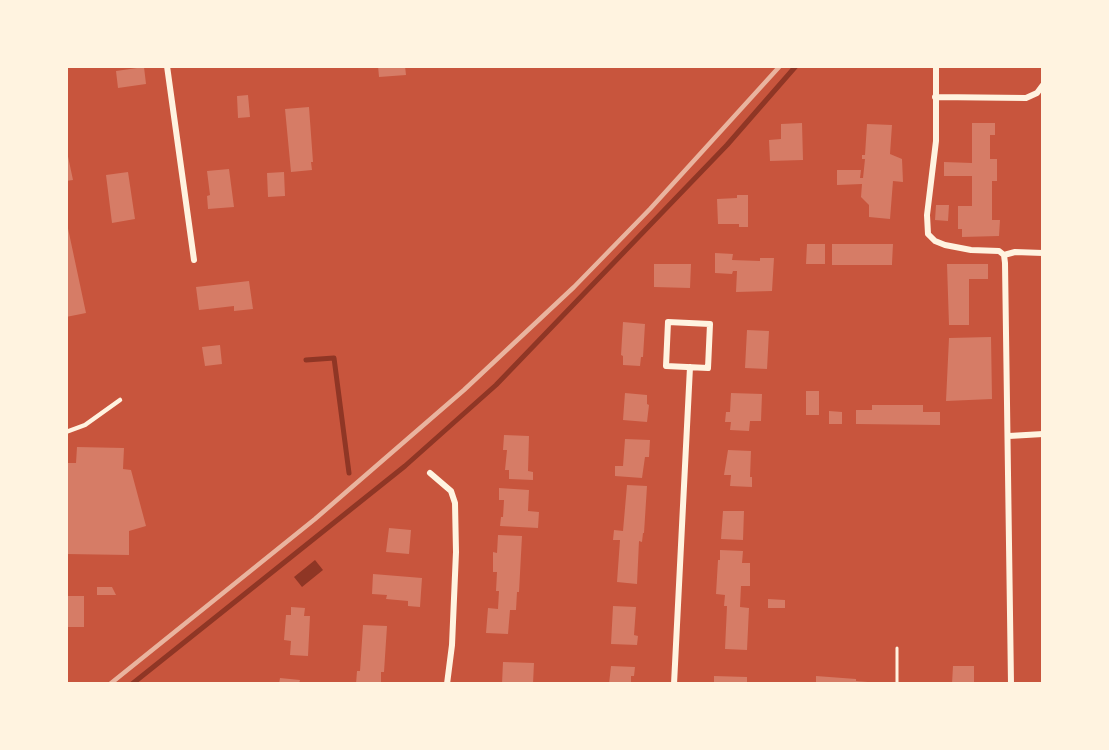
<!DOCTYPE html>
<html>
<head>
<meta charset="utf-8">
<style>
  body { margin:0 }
  #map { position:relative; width:1109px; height:750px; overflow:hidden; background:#c8553d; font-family:"Source Sans 3",sans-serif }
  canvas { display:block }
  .frame { position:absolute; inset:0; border:68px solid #fff3e0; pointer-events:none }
</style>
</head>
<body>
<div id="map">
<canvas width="1109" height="750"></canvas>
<div class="frame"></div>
</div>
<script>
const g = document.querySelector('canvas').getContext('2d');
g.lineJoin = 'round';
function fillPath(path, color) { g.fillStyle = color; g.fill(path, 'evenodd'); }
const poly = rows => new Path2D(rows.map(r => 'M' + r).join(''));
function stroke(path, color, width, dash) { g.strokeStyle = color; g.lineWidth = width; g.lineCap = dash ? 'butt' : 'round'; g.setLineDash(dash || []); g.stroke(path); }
fillPath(poly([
  [315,560,323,570,302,587,294,577]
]), '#8f3625');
stroke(poly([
  [306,360,334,358,349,473],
  [132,684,405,466,496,385,727,145,796,66]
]), '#8f3625', 5);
fillPath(poly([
  [378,66,405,66,406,75,379,77],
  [144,67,146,84,118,88,116,71],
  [248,95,250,117,238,118,237,96],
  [309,107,313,162,311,162,312,170,291,172,285,109],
  [802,123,803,160,770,161,769,140,781,139,781,124],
  [972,123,995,123,995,135,990,135,990,159,997,159,997,181,992,181,992,220,1000,220,999,236,962,237,962,229,958,229,958,206,972,206,972,176,944,176,944,162,972,163],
  [867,124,892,125,890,154,902,159,903,182,893,181,890,219,869,217,869,205,861,197,862,184,837,185,837,170,861,170,860,178,863,178,865,159,862,159,862,155,865,155],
  [66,147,73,180,66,181],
  [229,169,234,207,208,209,207,196,210,195,207,171],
  [128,172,135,219,112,223,106,175],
  [284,172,285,196,268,197,267,173],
  [737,195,748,195,748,227,739,227,739,224,718,224,717,199,737,198],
  [936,205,949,205,948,221,935,220],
  [66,219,86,313,66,317],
  [807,244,825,244,825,264,806,264],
  [832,244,893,244,892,263,892,265,832,265],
  [715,253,733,254,732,260,760,261,760,258,774,258,772,291,736,292,737,271,733,271,732,274,715,273],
  [654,264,691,264,690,288,654,287],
  [947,264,988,264,988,279,969,279,969,325,949,325],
  [249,281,253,309,234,311,234,306,199,310,196,287],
  [623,322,645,324,643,357,641,357,640,366,623,365,623,356,621,355],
  [747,330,769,331,767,369,745,368],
  [991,337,992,399,946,401,949,338],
  [220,345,222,364,205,366,202,347],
  [806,391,819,391,819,415,806,415],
  [625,393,647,395,647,404,649,405,647,422,623,420],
  [731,393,762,394,761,421,750,421,749,431,730,430,731,422,725,422,726,412,730,412],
  [872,405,923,405,923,412,940,412,940,425,856,424,856,410,872,410],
  [829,411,842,412,842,424,829,424],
  [504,435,529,436,528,471,533,472,533,480,509,479,509,470,505,470,507,450,503,450],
  [625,439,650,440,649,457,645,457,642,478,615,476,615,466,623,466],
  [77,447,124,448,123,469,131,470,146,526,129,531,129,555,66,554,66,463,76,463],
  [728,450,751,451,750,477,752,477,752,487,730,486,731,475,724,475],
  [627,485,647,486,644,533,643,533,642,542,639,541,637,584,617,582,620,540,613,540,614,530,623,531],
  [499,488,529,490,528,511,539,512,538,528,500,526,501,517,503,517,504,500,499,500],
  [723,511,744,511,743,540,721,539],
  [389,528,411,530,409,554,386,552],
  [498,535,522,536,519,592,517,592,516,610,510,610,508,634,486,633,488,608,498,609,499,591,496,591,497,572,493,572,493,552,497,553],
  [720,550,743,551,742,563,750,563,750,586,741,586,740,607,749,608,747,650,725,649,727,606,724,606,725,595,716,594,718,560,720,560],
  [373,574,422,578,420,607,408,606,408,601,386,599,387,595,372,594],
  [97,587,112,587,116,595,97,595],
  [66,596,84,596,84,627,66,627],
  [768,599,785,600,785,608,768,608],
  [613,606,636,607,634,635,638,636,637,645,611,644],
  [291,607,305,608,304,616,310,616,308,656,290,655,291,641,284,640,286,615,291,615],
  [363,625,387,626,384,672,381,672,381,684,356,684,357,671,360,671],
  [503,662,534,663,533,684,502,684],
  [611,666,635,667,634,676,631,676,631,684,609,684],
  [953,666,974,666,974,684,952,684],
  [714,676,747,677,747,684,714,684],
  [816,676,856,679,856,681,868,682,868,684,816,684],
  [280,678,300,680,299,684,279,684]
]), '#d67c66');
stroke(poly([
  [897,648,897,684]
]), '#fff3e0', 3);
stroke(poly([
  [66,432,85,425,120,400]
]), '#fff3e0', 4.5);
stroke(poly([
  [167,66,194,260],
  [936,66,936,141,927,215,928,234,935,241,945,245,971,250,999,251,1004,255,1005,263,1011,684],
  [935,97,1026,98,1037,93,1043,85],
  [1004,255,1015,252,1043,253],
  [668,322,710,324,708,368,666,366,668,322],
  [1009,436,1043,434],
  [430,473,451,491,455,503,456,552,452,645,447,684],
  [674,684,690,367]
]), '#fff3e0', 6);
stroke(poly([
  [110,684,315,519,464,390,574,287,650,209,780,66]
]), '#e9b49f', 4.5);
</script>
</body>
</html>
